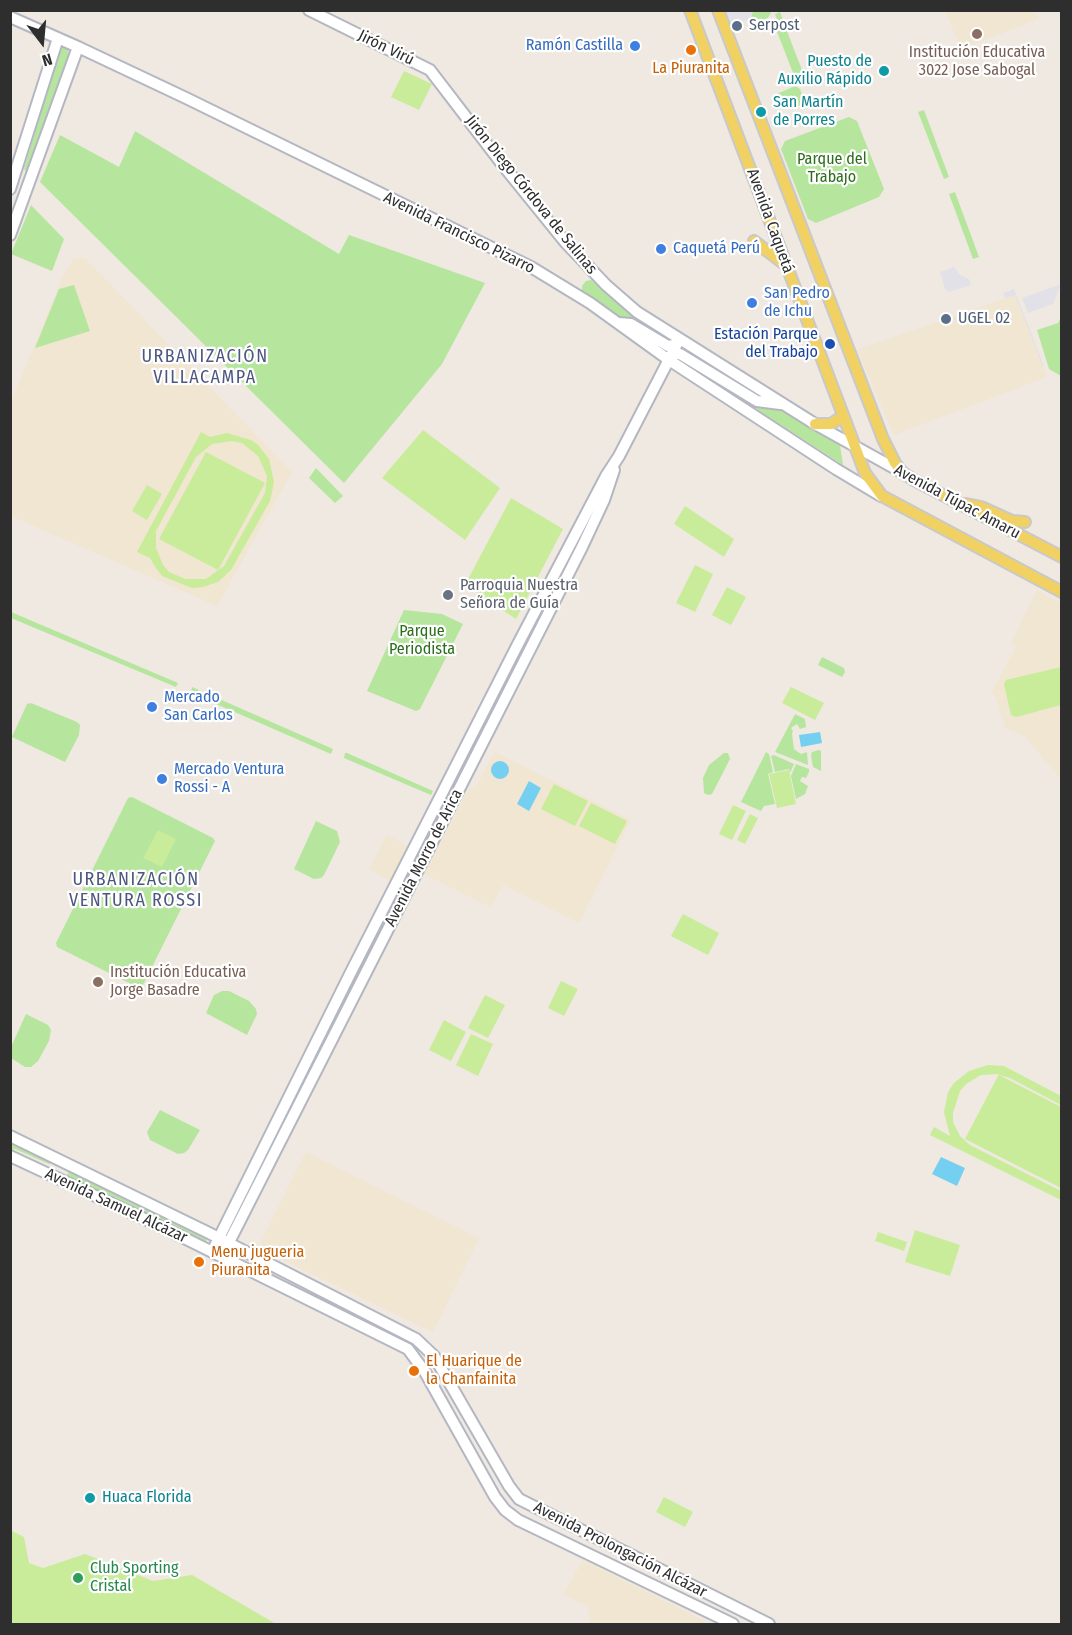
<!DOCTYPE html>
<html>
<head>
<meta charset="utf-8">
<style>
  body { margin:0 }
  #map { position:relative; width:1072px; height:1635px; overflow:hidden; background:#efe9e1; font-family:"Fira Sans Condensed",sans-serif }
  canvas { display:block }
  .frame { position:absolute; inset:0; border:12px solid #2e2e2e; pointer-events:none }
  .north { position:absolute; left:12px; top:12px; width:60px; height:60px; -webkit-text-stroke:4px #fff; paint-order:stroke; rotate:164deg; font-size:16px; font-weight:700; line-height:24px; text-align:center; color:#2e2e2e }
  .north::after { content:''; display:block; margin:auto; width:21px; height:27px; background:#2e2e2e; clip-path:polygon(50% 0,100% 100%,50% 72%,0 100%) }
</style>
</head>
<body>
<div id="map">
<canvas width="1072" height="1635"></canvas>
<div class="frame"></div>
<div class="north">N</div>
</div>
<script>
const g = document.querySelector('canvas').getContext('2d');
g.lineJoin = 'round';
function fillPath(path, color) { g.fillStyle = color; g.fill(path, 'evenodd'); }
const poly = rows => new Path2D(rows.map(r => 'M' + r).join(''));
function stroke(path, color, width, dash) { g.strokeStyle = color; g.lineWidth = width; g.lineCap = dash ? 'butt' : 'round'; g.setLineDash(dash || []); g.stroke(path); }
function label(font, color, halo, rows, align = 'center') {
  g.font = font + ' "Fira Sans Condensed",sans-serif'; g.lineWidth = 4.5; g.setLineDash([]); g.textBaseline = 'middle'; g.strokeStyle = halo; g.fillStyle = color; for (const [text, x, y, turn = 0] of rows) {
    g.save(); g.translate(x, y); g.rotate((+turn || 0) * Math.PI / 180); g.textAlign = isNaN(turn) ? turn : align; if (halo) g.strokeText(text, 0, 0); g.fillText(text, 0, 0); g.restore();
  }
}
fillPath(poly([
  [723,11,723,10,753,11,751,19,730,25],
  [954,267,959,274,969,279,971,285,949,292,945,289,940,272],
  [1061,284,1053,304,1028,313,1022,298],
  [1014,289,1044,366,1035,370,1003,293]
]), '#e3e1e8');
fillPath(poly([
  [945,11,1035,11,1039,19,961,49],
  [74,258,85,258,292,472,217,606,11,516,11,402,63,276],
  [1015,295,1047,377,894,435,857,350],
  [1037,590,1061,603,1061,779,1024,736,1005,728,995,696,991,693,1016,647,1011,643],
  [495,752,631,820,579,923,503,885,490,907,424,874,470,787,475,789],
  [387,835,409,847,391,881,369,869],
  [306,1152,479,1238,433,1332,258,1248],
  [583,1560,705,1621,703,1624,591,1624,587,1606,563,1594]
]), '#f0e6d1');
fillPath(poly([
  [753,11,770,11,771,13,767,19,753,24,751,19],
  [780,12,793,47,806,80,797,83,774,24,778,22,775,14],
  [64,47,68,50,69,55,29,175,24,169,60,49],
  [795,86,800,89,806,105,793,107,779,98,777,94],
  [924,110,949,177,944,179,918,112],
  [849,117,857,121,884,189,879,197,816,223,808,219,781,149,785,141],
  [135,131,339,254,349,235,485,283,442,364,344,483,40,182,60,135,119,167],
  [955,192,979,257,973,259,949,194],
  [31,205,64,239,52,271,11,254],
  [591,280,666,339,622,318,582,292,582,286,586,281],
  [74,285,90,331,35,348,59,289],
  [1061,317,1061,376,1049,369,1037,330,1058,323],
  [688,365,757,406,783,409,840,445,843,465],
  [316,468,343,496,335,503,309,478],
  [571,550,575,552,454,790,449,787],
  [404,610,442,614,463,624,420,709,416,711,367,691],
  [10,612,11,612,178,683,176,687,11,618],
  [822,657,844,668,845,672,842,677,818,665],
  [192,687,333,749,331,754,191,693],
  [31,703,77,722,80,725,79,735,65,762,12,737,27,704],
  [795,714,805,719,806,727,800,729,797,724,791,728,793,731,792,734,794,749,801,754,807,752,808,765,775,752],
  [819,750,821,751,821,771,813,767,811,755,812,752],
  [766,752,769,754,773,772,768,774,775,804,764,806,761,811,741,802],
  [345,753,347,753,433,791,431,795,344,758],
  [724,753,728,753,730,759,712,794,708,795,704,793,703,778,709,765],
  [774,755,794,764,790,773,789,769,775,772,771,756],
  [796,764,809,769,809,772,806,778,802,777,800,781,808,786,805,794,796,799,791,776],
  [132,797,213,838,215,841,141,989,57,947,56,943,128,798],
  [439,808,445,810,363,972,357,970],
  [316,821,337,831,340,842,324,875,321,878,314,879,294,869],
  [352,980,357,983,235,1223,230,1221],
  [222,991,229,991,249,1001,256,1009,257,1014,247,1035,206,1013,214,995],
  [26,1014,48,1025,51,1030,49,1041,38,1061,31,1067,25,1067,11,1058,11,1047],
  [160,1110,200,1130,188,1150,184,1153,178,1154,150,1140,147,1132],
  [10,1141,51,1161,52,1163,49,1164,15,1149,11,1150],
  [70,1170,207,1238,206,1242,66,1176]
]), '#b6e59e');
fillPath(poly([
  [404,71,432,84,419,110,391,97],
  [423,430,500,488,465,540,382,478],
  [201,432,210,437,227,433,251,440,258,445,269,459,274,482,270,501,231,570,218,582,203,587,192,588,162,576,156,568,150,558,137,552],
  [232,441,242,443,258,456,267,476,265,493,224,566,206,579,185,579,169,572,163,565,156,548,156,531,196,457,212,444],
  [206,452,265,483,218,570,159,539],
  [147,485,162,494,147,520,132,511],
  [511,498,563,529,516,619,465,585],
  [685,506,734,539,724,557,674,524],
  [695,565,713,574,695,612,676,603],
  [727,587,746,597,731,625,712,615],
  [1061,667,1061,705,1016,717,1011,715,1004,684,1006,680],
  [791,687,824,703,815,720,782,703],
  [789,770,796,804,777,808,769,774],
  [554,784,588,801,575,826,541,809],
  [591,803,627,821,615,844,579,826],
  [733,805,746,811,732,840,719,834],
  [750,814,758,818,745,844,737,840],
  [158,830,176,839,162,867,143,858],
  [683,914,719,933,708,955,671,936],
  [561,981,578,989,564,1016,548,1008],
  [485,995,505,1005,488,1038,468,1028],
  [444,1020,466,1032,451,1061,429,1050],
  [471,1034,493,1044,478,1076,456,1065],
  [988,1065,1004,1066,1061,1096,1061,1105,1010,1078,999,1075,1061,1107,1061,1188,965,1139,999,1074,981,1075,966,1084,960,1091,953,1113,953,1122,960,1136,970,1145,1061,1191,1061,1200,930,1135,934,1127,950,1136,944,1112,948,1092,954,1083,969,1071],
  [915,1230,960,1245,950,1276,905,1262],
  [878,1232,907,1242,904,1251,875,1241],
  [664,1497,693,1512,685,1527,656,1512],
  [10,1530,24,1537,29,1563,43,1568,85,1554,153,1581,192,1575,276,1624,11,1624]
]), '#c9ec9a');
fillPath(poly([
  [820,732,822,743,801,747,799,735],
  '491 770a9 9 0 1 1 18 0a9 9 0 1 1-18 0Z',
  [529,781,541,788,529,811,517,804],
  [941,1157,965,1168,957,1186,932,1174]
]), '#75cff0');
const secondary = poly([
  [309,10,430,70,502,164,566,243,606,285,637,312,815,424,903,473],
  [10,17,78,47,186,98,531,267,590,303,669,360,836,469,881,496],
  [10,189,58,38],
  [10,235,78,47],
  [619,323,631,324,668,346,674,345,679,340],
  [669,360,674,354,680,354,757,401,780,404],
  [10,1136,209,1233,416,1339,434,1356,509,1486,519,1499,769,1624],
  [10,1156,166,1229,408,1349,425,1372,495,1497,505,1510,518,1520,733,1624],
  [212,1252,350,974,517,646,606,476,619,456,679,340],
  [222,1256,582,547,604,500,614,470]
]);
const primary = poly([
  [690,10,865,473,882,496,1062,592],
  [718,10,883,439,895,463,903,473,914,480,1062,557],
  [754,241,787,266],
  [815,424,831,424,843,416],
  [966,504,981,507,1012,521,1025,522]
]);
stroke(secondary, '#b4b7c1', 14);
stroke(primary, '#c9c9c9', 14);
stroke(secondary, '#fff', 10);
stroke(primary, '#f2d163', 10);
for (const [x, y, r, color] of [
  [737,26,6,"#5c6f8a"],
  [977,34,6,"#8d6e63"],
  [635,46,6,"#3f7fe0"],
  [691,50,6,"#e8710a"],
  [884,71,6,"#0f9aa8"],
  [761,112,6,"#0f9aa8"],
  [661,249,6,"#3f7fe0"],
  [752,303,6,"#3f7fe0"],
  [946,319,6,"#5c6f8a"],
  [830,344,6,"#1a4fb4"],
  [448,595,6,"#6b7280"],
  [152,707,6,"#3f7fe0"],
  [162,779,6,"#3f7fe0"],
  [98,982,6,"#8d6e63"],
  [199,1262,6,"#e8710a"],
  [414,1371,6,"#e8710a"],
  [90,1498,6,"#0f9aa8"],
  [78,1578,6,"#2e9e5b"]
]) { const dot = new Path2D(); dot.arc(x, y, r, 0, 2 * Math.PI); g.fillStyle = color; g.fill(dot); stroke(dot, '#fff', 2); }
label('16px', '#4e5e75', '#fff', [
  ["Serpost",749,26],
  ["UGEL 02",958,319]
], 'left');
label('16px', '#366cbe', '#fff', [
  ["Ramón Castilla",623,46,"right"],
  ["Caquetá Perú",673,249],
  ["San Pedro",764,294],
  ["de Ichu",764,312],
  ["Mercado",164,698],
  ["San Carlos",164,716],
  ["Mercado Ventura",174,770],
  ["Rossi - A",174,788]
], 'left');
label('16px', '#2e2e2e', '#fff', [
  ["Jirón Virú",386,48,26],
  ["Jirón Diego Córdova de Salinas",531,195,51],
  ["Avenida Caquetá",770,221,70],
  ["Avenida Francisco Pizarro",459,233,26],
  ["Avenida Túpac Amaru",957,502,28],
  ["Avenida Morro de Arica",424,858,-63],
  ["Avenida Samuel Alcázar",116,1206,25],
  ["Avenida Prolongación Alcázar",620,1550,27]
]);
label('16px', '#785e54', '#fff', [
  ["Institución Educativa",977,53],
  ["3022 Jose Sabogal",977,71],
  ["Institución Educativa",110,973,"left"],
  ["Jorge Basadre",110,991,"left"]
]);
label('16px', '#0d838f', '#fff', [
  ["Puesto de",872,62,"right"],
  ["Auxilio Rápido",872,80,"right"],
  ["San Martín",773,103],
  ["de Porres",773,121],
  ["Huaca Florida",102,1498]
], 'left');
label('16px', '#c56008', '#fff', [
  ["La Piuranita",691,69,"center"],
  ["Menu jugueria",211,1253],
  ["Piuranita",211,1271],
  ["El Huarique de",426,1362],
  ["la Chanfainita",426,1380]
], 'left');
label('16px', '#2c6e1b', '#fff', [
  ["Parque del",832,160],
  ["Trabajo",832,178],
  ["Parque",422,632],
  ["Periodista",422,650]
]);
label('16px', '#164399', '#fff', [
  ["Estación Parque",818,335],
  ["del Trabajo",818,353]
], 'right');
label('16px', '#5b616d', '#fff', [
  ["Parroquia Nuestra",460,586],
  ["Señora de Guía",460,604]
], 'left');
label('16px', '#27864d', '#fff', [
  ["Club Sporting",90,1569],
  ["Cristal",90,1587]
], 'left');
g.letterSpacing = '1.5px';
label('18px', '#4d5680', '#fff', [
  ["URBANIZACIÓN",205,357],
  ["VILLACAMPA",205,378],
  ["URBANIZACIÓN",136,880],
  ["VENTURA ROSSI",136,901]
]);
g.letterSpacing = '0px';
</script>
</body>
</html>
